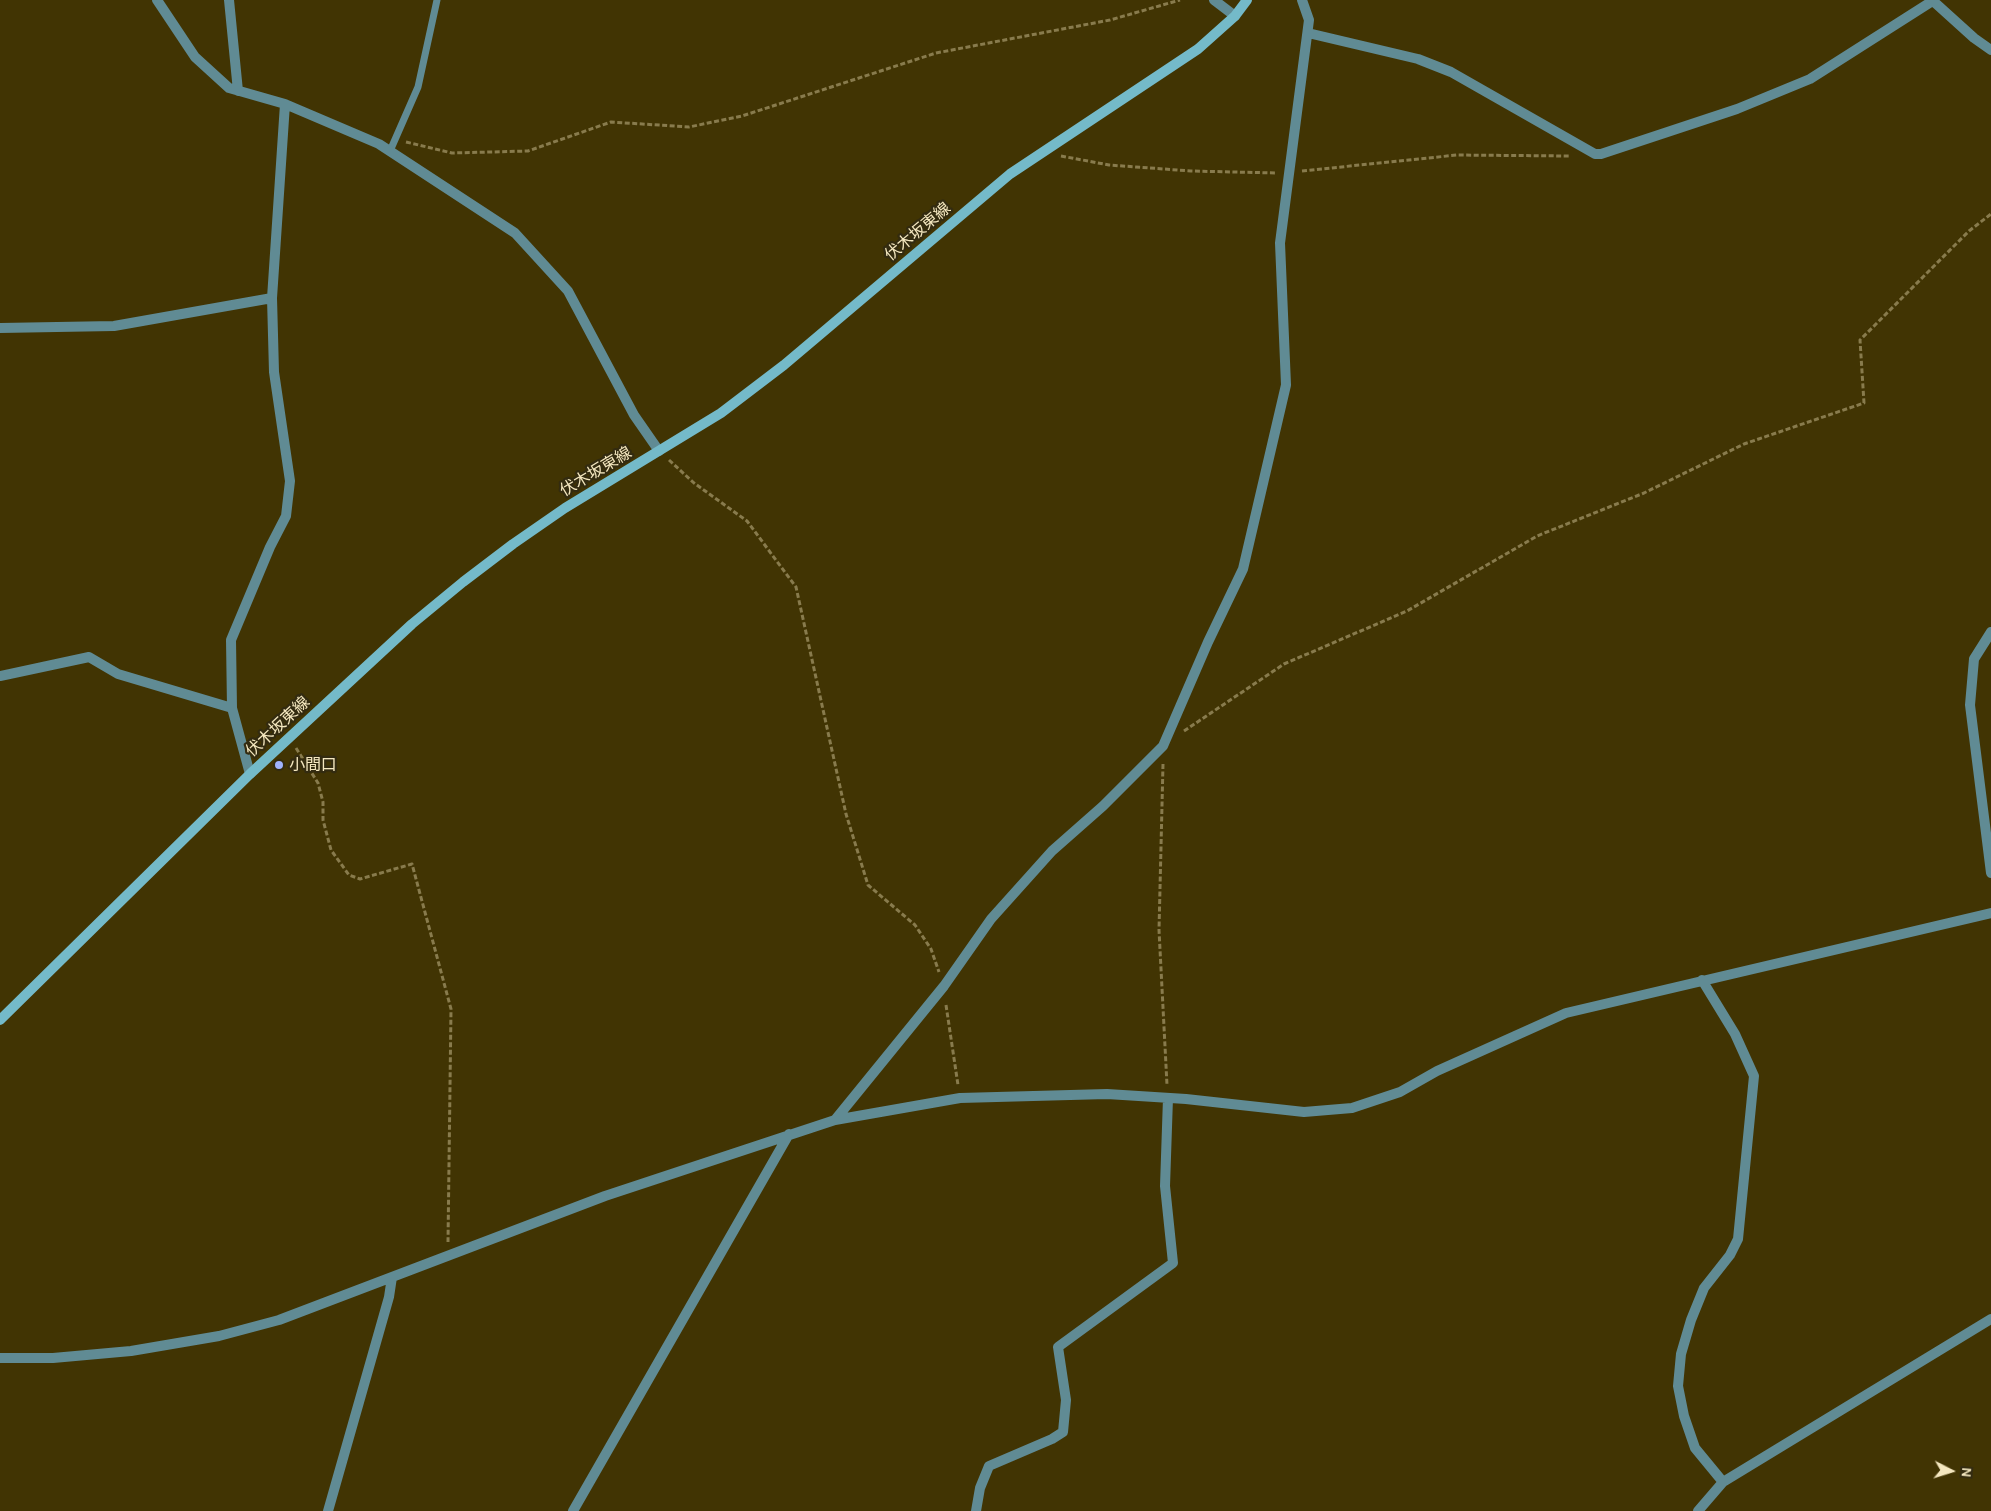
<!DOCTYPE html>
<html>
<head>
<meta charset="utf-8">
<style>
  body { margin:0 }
  #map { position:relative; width:1991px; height:1511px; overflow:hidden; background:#413403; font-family:Karla,sans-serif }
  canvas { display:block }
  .north { position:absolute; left:1926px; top:1446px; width:50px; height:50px; -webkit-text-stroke:4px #332b10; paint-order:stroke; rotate:95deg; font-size:14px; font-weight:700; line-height:20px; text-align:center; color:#f4e7bf }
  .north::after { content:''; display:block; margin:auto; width:18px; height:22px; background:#f4e7bf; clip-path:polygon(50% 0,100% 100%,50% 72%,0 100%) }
</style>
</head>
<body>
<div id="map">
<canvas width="1991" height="1511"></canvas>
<div class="north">N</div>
</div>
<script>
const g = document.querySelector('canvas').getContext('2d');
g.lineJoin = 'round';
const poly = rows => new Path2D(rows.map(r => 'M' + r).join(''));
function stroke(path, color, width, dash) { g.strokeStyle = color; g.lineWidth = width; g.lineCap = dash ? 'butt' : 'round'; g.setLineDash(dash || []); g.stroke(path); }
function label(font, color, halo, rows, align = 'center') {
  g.font = font + ' Karla,"Noto Sans JP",sans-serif'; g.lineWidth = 4.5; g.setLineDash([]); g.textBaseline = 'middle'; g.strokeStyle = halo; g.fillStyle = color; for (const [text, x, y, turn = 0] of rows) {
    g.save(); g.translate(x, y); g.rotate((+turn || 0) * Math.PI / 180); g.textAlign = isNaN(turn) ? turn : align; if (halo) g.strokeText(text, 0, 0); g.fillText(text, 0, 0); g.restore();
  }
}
stroke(poly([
  [406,142,452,153,528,151,611,122,689,127,742,116,936,53,1110,20,1180,0],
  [1061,156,1109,165,1191,171,1276,173],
  [1302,171,1457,155,1570,156],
  [669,460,694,483,747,521,796,587,846,814,868,885,915,925,931,949,939,972],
  [1184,731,1284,664,1407,611,1537,536,1644,493,1744,444,1864,403,1860,340,1969,231,1991,214],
  [296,748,318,783,323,802,323,820,331,850,349,875,360,879,412,864,451,1009,448,1242],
  [1163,764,1159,930,1167,1085],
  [946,1005,958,1085]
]), '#887b4d', 3, [5, 2.5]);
stroke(poly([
  [390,151,418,87,437,0]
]), '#608b94', 7);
stroke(poly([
  [157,0,195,57,229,88,285,104,379,144,515,233,568,291,634,415,659,451],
  [229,0,238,91],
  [1214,0,1235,16],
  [1932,0,1974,38,1991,50],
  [1308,33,1418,59,1451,72,1595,154,1601,154,1737,109,1810,79,1934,0],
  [0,328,114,326,272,298],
  [1991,632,1974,659,1970,705,1991,873],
  [0,676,89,657,118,674,232,708],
  [250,774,232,708,231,640,270,547,286,516,290,481,274,372,272,298,285,104],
  [1702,980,1735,1034,1754,1076,1738,1239,1730,1255,1704,1288,1691,1320,1681,1354,1678,1386,1684,1416,1695,1448,1723,1482],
  [835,1120,944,986,991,919,1052,851,1103,806,1163,746,1208,642,1243,569,1286,385,1280,243,1309,20,1302,0],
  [0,1358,53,1358,131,1351,219,1336,279,1320,605,1196,835,1120,960,1098,1107,1094,1186,1099,1304,1112,1352,1108,1400,1092,1437,1071,1566,1013,1991,913],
  [328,1511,389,1297,392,1277],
  [573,1511,789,1134],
  [976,1511,980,1488,989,1466,1052,1439,1063,1432,1066,1400,1058,1347,1173,1263,1165,1186,1168,1098],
  [1698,1511,1723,1482,1991,1319]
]), '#608b94', 10);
stroke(poly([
  [0,1020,250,774,412,624,463,582,513,544,565,508,721,413,784,365,1010,174,1198,49,1235,16,1247,0]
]), '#74bac9', 10);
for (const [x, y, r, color] of [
  [279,765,5,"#a0b3fd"]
]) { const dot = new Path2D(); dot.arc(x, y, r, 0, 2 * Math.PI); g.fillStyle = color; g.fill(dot); stroke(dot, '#332b10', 2); }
label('16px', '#f4e7bf', '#332b10', [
  ["伏木坂東線",918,232,-40],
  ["伏木坂東線",596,472,-31],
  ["伏木坂東線",278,727,-43]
]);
label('16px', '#f4e7bf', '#332b10', [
  ["小間口",289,765]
], 'left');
</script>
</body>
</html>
